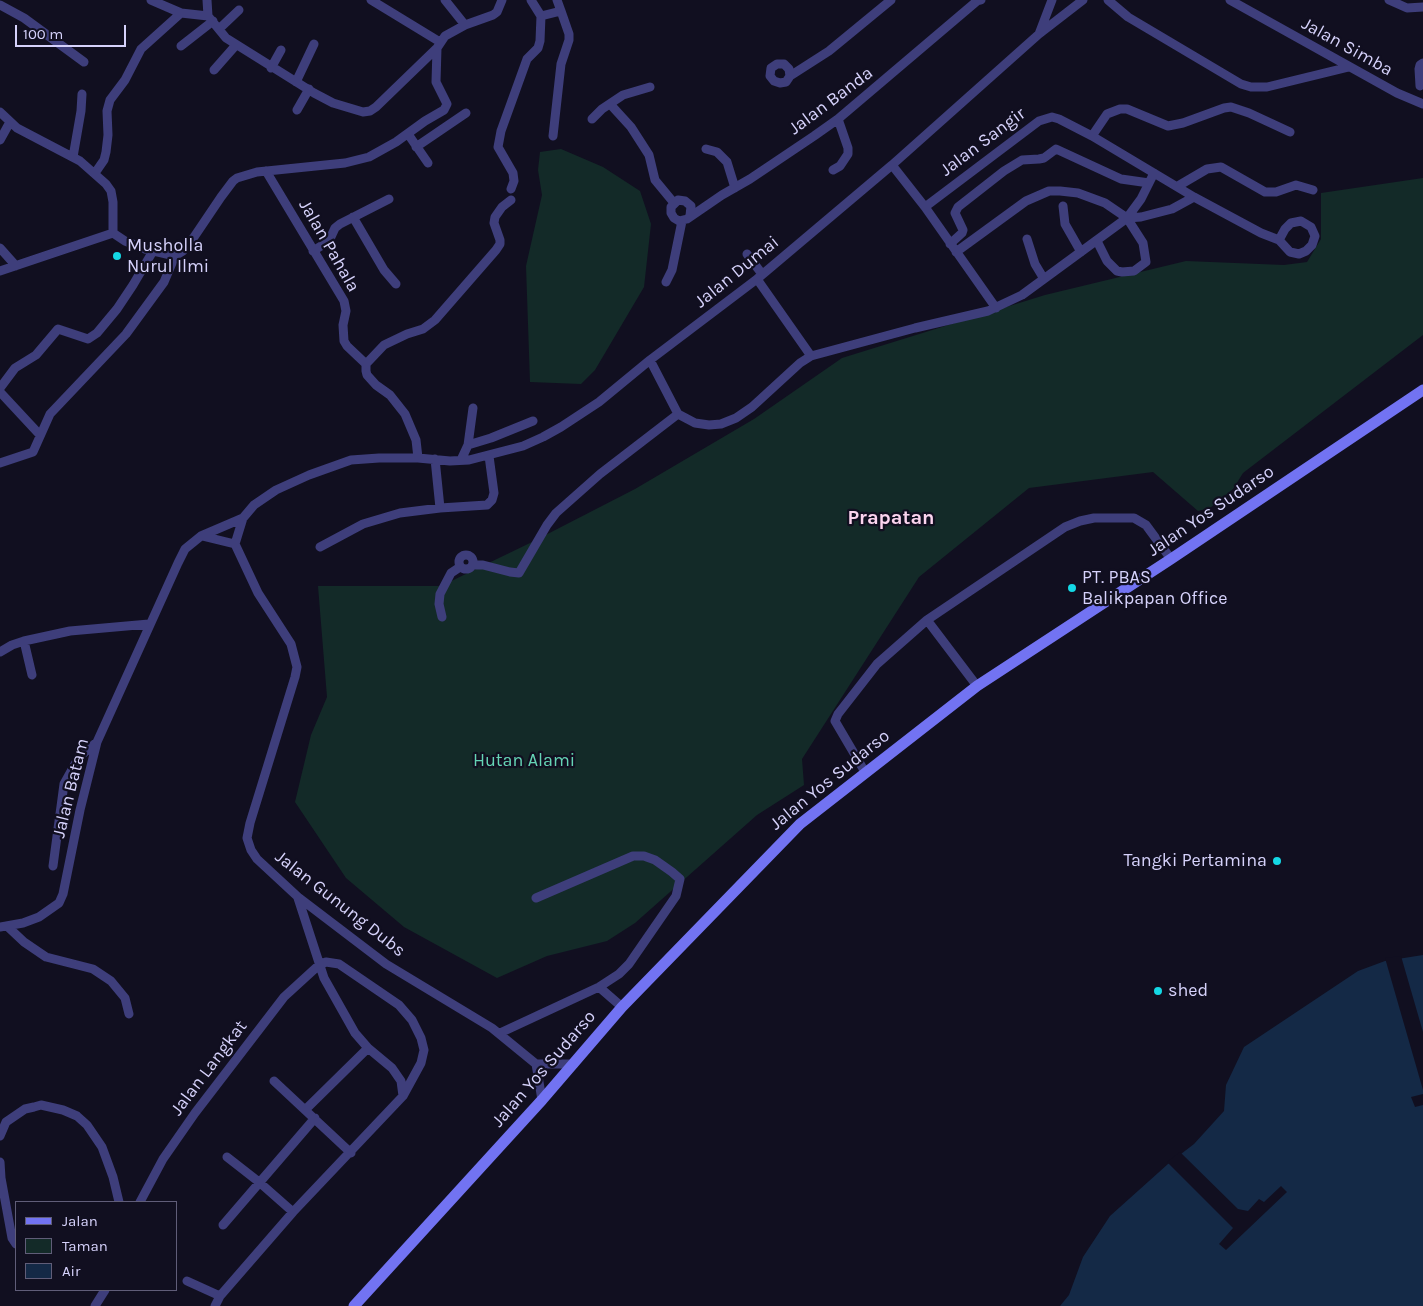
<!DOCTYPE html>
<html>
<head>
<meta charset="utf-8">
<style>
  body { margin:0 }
  #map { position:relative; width:1423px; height:1306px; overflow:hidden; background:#110f20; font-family:Karla,sans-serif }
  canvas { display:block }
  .legend { position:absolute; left:15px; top:1201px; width:162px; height:90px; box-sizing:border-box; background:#110f20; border:1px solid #605d78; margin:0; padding:6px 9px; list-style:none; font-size:15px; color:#d6d2fb }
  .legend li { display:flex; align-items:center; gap:10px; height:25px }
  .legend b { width:25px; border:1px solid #605d78 }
  .scale { position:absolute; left:15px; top:25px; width:111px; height:22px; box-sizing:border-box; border:2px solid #d6d2fb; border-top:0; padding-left:6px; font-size:15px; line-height:18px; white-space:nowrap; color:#d6d2fb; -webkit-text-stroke:4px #110f20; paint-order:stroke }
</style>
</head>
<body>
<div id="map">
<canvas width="1423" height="1306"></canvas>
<ul class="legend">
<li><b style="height:6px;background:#7273f2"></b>Jalan</li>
<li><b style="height:14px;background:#132a28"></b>Taman</li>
<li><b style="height:14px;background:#142946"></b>Air</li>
</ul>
<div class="scale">100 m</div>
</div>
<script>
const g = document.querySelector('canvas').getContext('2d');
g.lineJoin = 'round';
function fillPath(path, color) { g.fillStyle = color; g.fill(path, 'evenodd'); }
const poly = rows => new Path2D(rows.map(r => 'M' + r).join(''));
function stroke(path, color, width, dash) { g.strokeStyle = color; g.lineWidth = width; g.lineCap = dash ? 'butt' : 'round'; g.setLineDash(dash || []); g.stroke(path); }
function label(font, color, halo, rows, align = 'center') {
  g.font = font + ' Karla,sans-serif'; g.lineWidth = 4.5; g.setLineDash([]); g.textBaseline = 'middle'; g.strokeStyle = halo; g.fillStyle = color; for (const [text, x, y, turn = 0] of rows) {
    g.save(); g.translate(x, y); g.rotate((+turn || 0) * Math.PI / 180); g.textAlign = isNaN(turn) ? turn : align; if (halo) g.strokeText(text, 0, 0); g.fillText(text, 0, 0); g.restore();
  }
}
fillPath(poly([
  [561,149,603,167,640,191,651,224,644,287,595,370,581,384,530,382,526,266,542,195,538,170,540,152],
  [1423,178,1423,335,1243,473,1233,489,1210,508,1198,511,1153,472,1029,488,919,577,802,759,804,785,757,815,635,923,607,941,547,956,497,978,404,927,346,878,295,802,311,735,327,697,318,586,441,586,530,543,635,489,754,419,842,358,1045,295,1186,261,1284,265,1307,262,1321,239,1321,193]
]), '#132a28');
fillPath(poly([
  [1423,955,1423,1306,1060,1306,1069,1295,1083,1257,1110,1216,1168,1164,1194,1144,1224,1111,1226,1085,1244,1047,1358,971,1385,961]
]), '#142946');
fillPath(poly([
  [1401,956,1423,1032,1423,1090,1385,958],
  [1423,1094,1423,1105,1415,1107,1411,1097],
  [1180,1152,1238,1209,1248,1211,1259,1199,1264,1202,1281,1186,1287,1192,1226,1250,1219,1244,1233,1228,1167,1162]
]), '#110f20');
stroke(poly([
  [151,0,181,13,208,16],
  [207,0,208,16,226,38,314,93,333,103,363,112,370,111,376,107,437,48,445,36,465,25,493,15,497,12,502,0],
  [371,0,440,42],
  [445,0,465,25],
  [557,0,561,11],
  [1108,0,1128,17,1241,84,1251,87,1267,87,1349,67],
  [1230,0,1397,93,1423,104],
  [1389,0,1407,8,1423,7],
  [0,5,24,18,84,62],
  [541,16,561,11,569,34,569,40,561,64,553,136],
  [219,29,239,10],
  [1039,34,1052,0],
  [181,46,213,21],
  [271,68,281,50],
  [214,70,236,45],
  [790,76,789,69,784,64,777,64,771,68,770,76,774,81,780,83,786,82,790,76,829,51,891,0],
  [296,82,314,44],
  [1420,86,1419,69,1420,65,1423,63],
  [610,104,631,127,649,155,655,180,674,203],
  [297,110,309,89],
  [0,112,17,128,80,161,106,184,111,191,113,202,113,233,125,241,145,249,175,256,183,251,192,240,221,197,233,181,237,178,257,172,345,163,369,157,396,142,425,121,444,110,447,104,436,82,437,48],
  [592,119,602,109,623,95,650,87],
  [408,134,428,163],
  [1092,136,1107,114,1120,109,1127,109,1168,126,1183,123,1224,108,1231,107,1249,113,1290,132],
  [0,140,10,122],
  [416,147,466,113],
  [706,149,717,152,727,162,735,188],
  [73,157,81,111,82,94],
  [892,165,925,207,996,308],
  [833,170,840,166,848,154,848,148,838,119],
  [266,171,344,301,346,311,343,325,344,341,347,346,366,364],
  [95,173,104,160,106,152,108,135,107,111,110,100,125,80,141,49,181,13],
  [1178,186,1207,169,1221,167,1265,192,1276,192,1296,185,1313,190],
  [511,189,514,181,513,173,498,147,501,131,527,59,538,48,540,41,541,16,531,0],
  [1063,206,1065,224,1081,252],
  [925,207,1039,121,1052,117,1059,119,1092,136,1194,197,1261,233,1279,240,1290,252,1299,254,1306,251,1312,245,1315,236,1311,227,1301,221,1291,223,1285,229,1279,240],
  [690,216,691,206,685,201,678,200,671,207,671,213,674,218,679,221,687,219,722,195,750,179,814,136,838,119,977,1,981,0],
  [353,217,384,270,396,284],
  [1127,218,1141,217,1172,209,1194,197],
  [1027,239,1035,264,1044,279],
  [950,244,962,233,963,230,955,213,958,207,1004,171,1022,160,1039,159,1044,158,1056,149,1121,179,1149,183],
  [0,248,16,266],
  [313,251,329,241,335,228,340,224,389,199],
  [956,252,1026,201,1049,191,1060,191,1078,193,1105,203,1127,218,1143,243,1146,262,1134,271,1122,272,1117,271,1107,261,1097,241],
  [747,254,762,274],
  [0,271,113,233],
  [757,279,811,356,915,328,988,311,1022,295,1127,218,1141,199,1154,173],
  [666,282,672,270,682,221],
  [650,360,678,414,695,423,709,425,721,424,736,418,752,407,800,363,811,356],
  [0,388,15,368,36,355,58,329,88,339,97,333,117,309,133,285,153,251],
  [0,392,40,435],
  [468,445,473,408],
  [418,458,416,440,405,414,390,395,376,385,367,375,366,371,366,364,384,345,407,334,423,329,435,320,496,250,500,244,500,240,494,223,495,217,502,207,511,200],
  [435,459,440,508],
  [461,460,468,445,491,438,533,421],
  [0,463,33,452,50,414,126,334,164,282,175,256],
  [202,536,235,544],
  [235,544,243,518,254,505,276,490,309,475,351,460,379,458,418,458,450,461,469,460,523,446,543,437,561,427,599,402,650,360,757,279,892,165,1039,34,1083,0],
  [235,544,258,593,291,644,297,667,295,677,250,823,247,838,251,850,257,859,298,897,386,964,492,1028,536,1064],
  [320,547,363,524,400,513,440,508,487,505,492,500,494,493,489,456],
  '459 562a7 7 0 1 1 14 0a7 7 0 1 1-14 0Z',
  [473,565,483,565,510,572,519,573,547,525,556,513,600,474,678,414],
  [442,617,439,604,440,594,451,573,460,567],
  [24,641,32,675],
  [0,652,12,645,24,641,70,631,149,624],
  [977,686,927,620,1065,527,1080,521,1094,518,1134,518,1146,525,1171,559],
  [865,772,835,721,838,714,877,664,927,620],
  [53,866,64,784,79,757,97,742],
  [298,898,324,978,355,1033,368,1048,392,1068,401,1081,403,1096],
  [7,926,24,942,46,957,93,969,111,981,125,998,129,1014],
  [0,927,23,923,39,917,59,903,63,894,80,810,97,742,178,563,185,549,201,536,243,518],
  [599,987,622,1007],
  [500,1033,599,987,619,974,629,964,676,896,680,879,672,872,655,860,644,856,633,856,536,898],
  [536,1064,574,1064],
  [536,1064,542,1100],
  [274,1081,351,1153],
  [306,1109,368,1048],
  [0,1136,6,1122,25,1109,34,1107,41,1105,63,1110,77,1116,87,1125,102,1147,113,1177,119,1202],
  [227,1157,259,1182,293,1212],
  [0,1162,1,1178,12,1238,16,1244],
  [140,1202,163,1159,195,1113,284,997,319,965,326,962,339,964,399,1005,412,1020,421,1038,424,1050,421,1063,403,1096,293,1212,220,1296,215,1306],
  [223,1225,315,1118],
  [187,1281,220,1296],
  [95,1306,105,1290]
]), '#3e3e7b', 9);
stroke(poly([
  [354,1306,542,1100,622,1007,800,824,977,686,1171,559,1423,390]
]), '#7273f2', 11);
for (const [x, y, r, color] of [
  [117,256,5,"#14d8e5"],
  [1072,588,5,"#14d8e5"],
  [1277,861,5,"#14d8e5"],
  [1158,991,5,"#14d8e5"]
]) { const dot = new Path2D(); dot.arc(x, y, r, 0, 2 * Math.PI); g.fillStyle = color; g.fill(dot); stroke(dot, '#110f20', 2); }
label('18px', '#d6d2fb', '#110f20', [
  ["Jalan Simba",1347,47,29],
  ["Jalan Banda",831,101,-37],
  ["Jalan Sangir",983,142,-37],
  ["Jalan Pahala",329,246,60],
  ["Jalan Dumai",737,272,-39],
  ["Jalan Yos Sudarso",1211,511,-34],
  ["Jalan Yos Sudarso",830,780,-39],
  ["Jalan Batam",71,788,-76],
  ["Jalan Gunung Dubs",340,904,38],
  ["Jalan Langkat",209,1068,-53],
  ["Jalan Yos Sudarso",544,1069,-49]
]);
label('18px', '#d6d2fb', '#110f20', [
  ["Musholla",127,246],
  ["Nurul Ilmi",127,267],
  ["PT. PBAS",1082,578],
  ["Balikpapan Office",1082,599],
  ["Tangki Pertamina",1267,861,"right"],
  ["shed",1168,991]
], 'left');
label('18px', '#65d4b5', '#110f20', [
  ["Hutan Alami",524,761]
]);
label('bold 20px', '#fbd4ee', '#110f20', [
  ["Prapatan",891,518]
]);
</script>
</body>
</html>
